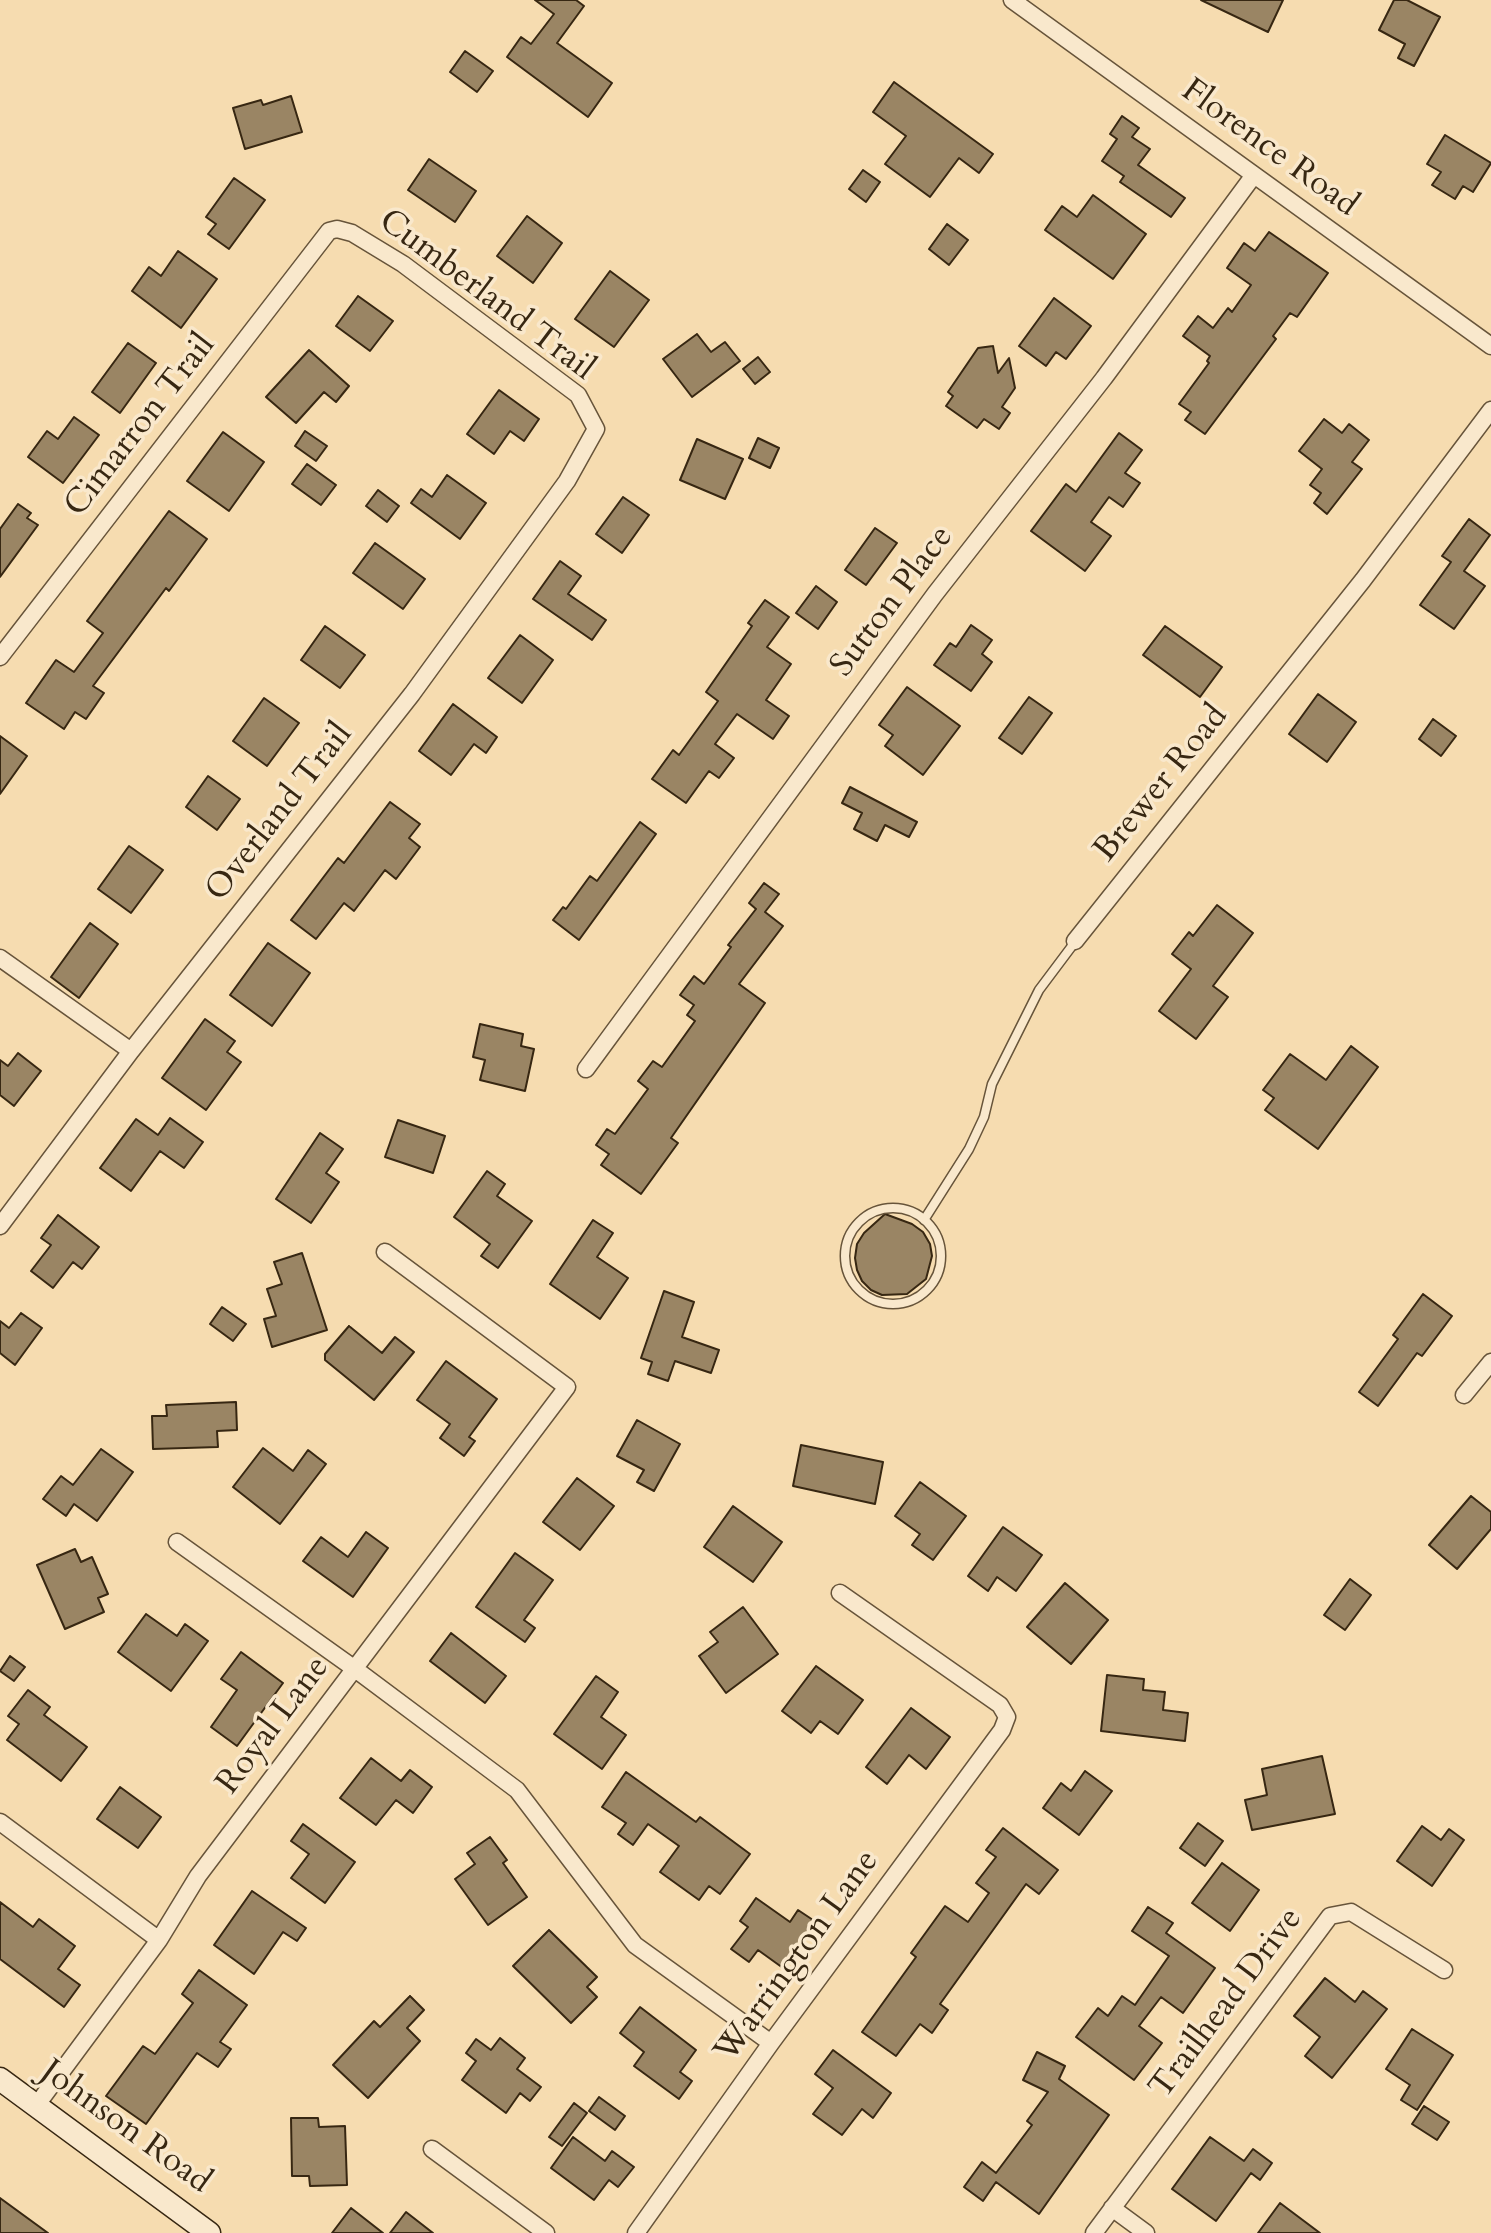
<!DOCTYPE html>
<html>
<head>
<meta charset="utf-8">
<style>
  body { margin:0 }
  canvas { display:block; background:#f6dcb0 }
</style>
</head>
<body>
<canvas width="1491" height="2233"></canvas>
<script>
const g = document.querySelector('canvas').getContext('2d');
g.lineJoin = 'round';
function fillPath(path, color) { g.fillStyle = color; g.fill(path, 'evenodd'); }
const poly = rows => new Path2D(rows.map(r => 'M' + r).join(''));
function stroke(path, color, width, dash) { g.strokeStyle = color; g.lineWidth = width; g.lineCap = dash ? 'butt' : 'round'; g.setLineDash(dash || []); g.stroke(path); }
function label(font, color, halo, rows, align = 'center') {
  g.font = font + ' Cardo,serif'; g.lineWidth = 7; g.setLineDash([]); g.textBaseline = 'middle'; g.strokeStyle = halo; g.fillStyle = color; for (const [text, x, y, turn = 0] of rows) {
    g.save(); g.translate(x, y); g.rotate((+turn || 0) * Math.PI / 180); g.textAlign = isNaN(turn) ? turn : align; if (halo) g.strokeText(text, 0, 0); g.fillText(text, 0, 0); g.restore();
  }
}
const building = poly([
  [535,0,576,0,584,6,557,43,612,83,588,117,507,57,521,37,531,44,554,14,535,0],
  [1201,0,1283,0,1268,32,1201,0],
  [1394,0,1407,0,1440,17,1414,66,1398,58,1405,44,1379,30,1394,0],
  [465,51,493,71,477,92,450,72,465,51],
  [894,82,993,154,979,173,959,158,930,197,885,164,906,136,873,112,894,82],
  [291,96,302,132,245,149,233,108,261,100,263,105,291,96],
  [1122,116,1139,128,1132,137,1150,149,1138,165,1185,198,1171,217,1120,182,1124,176,1102,161,1117,139,1110,134,1122,116],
  [1445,135,1491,163,1473,192,1463,186,1455,199,1432,185,1441,172,1427,164,1445,135],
  [429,159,476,191,455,222,408,190,429,159],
  [863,170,880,182,866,202,849,189,863,170],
  [234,178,265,200,229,249,208,234,216,224,206,217,234,178],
  [1093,195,1146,234,1113,279,1045,230,1062,206,1077,217,1093,195],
  [527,216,562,243,533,283,497,256,527,216],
  [947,224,968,240,949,265,929,249,947,224],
  [1269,232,1328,273,1297,317,1290,313,1273,336,1276,339,1205,434,1185,420,1191,412,1179,404,1209,363,1207,361,1210,356,1183,336,1198,316,1213,328,1228,308,1232,312,1251,285,1227,268,1244,243,1255,251,1269,232],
  [178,251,217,279,181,328,132,291,149,267,161,276,178,251],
  [610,271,649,300,614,347,575,319,610,271],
  [358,296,393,321,370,351,336,326,358,296],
  [1054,298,1091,326,1066,359,1056,352,1046,366,1019,346,1054,298],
  [697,334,711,352,725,342,740,361,692,397,663,359,697,334],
  [128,343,156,363,120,413,92,392,128,343],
  [993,346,998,373,1009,358,1015,388,1002,407,1010,413,999,429,984,419,977,428,946,406,953,396,948,392,978,348,993,346],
  [309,350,349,386,336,402,324,392,296,423,266,397,309,350],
  [758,357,770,372,755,384,743,369,758,357],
  [499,390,539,419,524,441,510,431,494,454,467,434,499,390],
  [74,417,99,435,63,483,28,457,47,431,58,439,74,417],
  [1324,419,1342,433,1349,424,1369,440,1352,462,1362,469,1327,514,1314,503,1321,493,1310,485,1322,469,1299,451,1324,419],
  [305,431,327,446,316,461,295,446,305,431],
  [223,432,264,462,229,511,187,481,223,432],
  [1119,433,1142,450,1125,473,1140,483,1123,507,1109,497,1091,522,1111,536,1085,571,1031,531,1066,484,1076,492,1119,433],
  [758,438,779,448,770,468,749,458,758,438],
  [697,439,743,459,725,499,680,480,697,439],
  [307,464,336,485,321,505,292,484,307,464],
  [447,475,486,503,460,539,411,503,421,489,432,497,447,475],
  [378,490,399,506,387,522,366,506,378,490],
  [623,497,649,515,622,553,596,534,623,497],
  [18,504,31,513,27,518,38,525,0,577,0,529,18,504],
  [169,511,207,539,169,591,166,588,93,686,104,693,86,719,75,712,64,729,26,703,56,660,74,672,103,633,87,621,169,511],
  [1469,519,1490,535,1464,571,1485,586,1454,629,1420,605,1451,562,1442,556,1469,519],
  [875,528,897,543,866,585,845,570,875,528],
  [375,543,425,579,403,609,353,573,375,543],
  [560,561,581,576,568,594,606,620,592,640,533,599,560,561],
  [816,586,837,602,818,629,796,613,816,586],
  [765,600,789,617,767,647,791,664,766,700,789,716,773,739,737,714,715,744,734,758,719,778,709,771,686,803,652,779,673,750,679,755,718,701,706,692,752,626,748,623,765,600],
  [971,625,992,640,982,654,992,662,971,691,934,665,950,643,956,647,971,625],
  [325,626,365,655,340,688,301,660,325,626],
  [1165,626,1222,667,1200,697,1143,655,1165,626],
  [520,635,553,660,522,703,488,678,520,635],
  [907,687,960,726,923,775,885,746,893,735,879,725,907,687],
  [1318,694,1356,722,1327,762,1289,734,1318,694],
  [1029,697,1052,713,1022,754,999,738,1029,697],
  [264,698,299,723,267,766,233,741,264,698],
  [453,704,497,737,486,753,474,744,451,775,419,751,453,704],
  [1433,719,1456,736,1441,756,1419,739,1433,719],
  [0,736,27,756,0,794,0,736],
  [208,776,240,799,217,830,186,807,208,776],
  [850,787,917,822,909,837,885,825,877,841,854,829,862,813,842,803,850,787],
  [390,802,420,824,409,838,420,847,396,879,385,870,354,911,344,903,316,939,291,920,338,858,344,863,390,802],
  [640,822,656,834,579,940,553,920,563,907,566,909,590,876,597,881,640,822],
  [129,846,163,870,131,913,98,889,129,846],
  [764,883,779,894,765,912,783,926,739,984,765,1003,671,1138,678,1143,641,1194,601,1165,609,1154,596,1145,607,1129,615,1134,648,1089,638,1081,653,1061,662,1067,695,1021,687,1015,694,1005,680,995,694,976,704,984,731,947,728,945,756,909,749,903,764,883],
  [1217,905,1253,933,1213,986,1228,997,1196,1039,1159,1011,1191,969,1172,954,1189,932,1193,936,1217,905],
  [90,923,118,944,79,998,51,977,90,923],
  [268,943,310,973,272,1026,230,995,268,943],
  [205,1019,235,1041,227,1052,241,1062,206,1110,162,1078,205,1019],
  [480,1024,523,1034,521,1046,534,1049,525,1091,480,1080,485,1060,473,1057,480,1024],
  [1351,1046,1378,1067,1318,1149,1265,1110,1274,1098,1263,1090,1290,1054,1326,1080,1351,1046],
  [18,1053,41,1071,14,1106,0,1095,0,1060,8,1066,18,1053],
  [170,1118,203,1142,184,1168,160,1151,131,1191,100,1168,136,1119,158,1135,170,1118],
  [398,1120,445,1136,433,1173,385,1157,398,1120],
  [320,1133,343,1149,326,1173,339,1182,311,1223,276,1199,320,1133],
  [487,1171,505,1184,497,1196,532,1221,498,1268,481,1256,490,1244,454,1217,487,1171],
  [885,1214,912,1224,923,1232,930,1244,932,1256,926,1279,907,1294,882,1295,871,1290,862,1281,857,1270,855,1258,857,1244,864,1233,885,1214],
  [58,1215,99,1247,82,1269,73,1262,53,1288,31,1271,51,1245,41,1238,58,1215],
  [593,1220,613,1233,597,1257,628,1278,600,1319,550,1284,593,1220],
  [302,1253,327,1330,272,1347,264,1319,276,1316,267,1289,282,1284,274,1262,302,1253],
  [664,1291,694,1302,682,1337,719,1350,711,1373,675,1361,668,1381,648,1374,652,1362,641,1358,664,1291],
  [1423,1294,1452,1316,1422,1356,1417,1353,1378,1406,1359,1392,1398,1339,1393,1335,1423,1294],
  [222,1307,246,1324,233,1341,210,1324,222,1307],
  [21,1313,42,1328,15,1365,0,1353,0,1321,9,1328,21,1313],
  [349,1326,382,1353,395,1337,414,1352,374,1400,325,1360,325,1354,349,1326],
  [446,1361,497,1399,469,1437,475,1441,464,1456,440,1438,450,1424,417,1400,446,1361],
  [236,1402,237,1430,217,1431,218,1447,153,1449,152,1416,167,1416,166,1405,236,1402],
  [637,1420,680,1444,654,1491,637,1482,644,1470,617,1456,637,1420],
  [801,1445,883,1462,875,1504,793,1486,801,1445],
  [263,1448,293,1471,308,1450,326,1464,280,1524,233,1487,263,1448],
  [101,1449,133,1472,97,1521,74,1504,66,1516,43,1499,61,1476,73,1485,101,1449],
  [577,1478,614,1506,580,1550,543,1522,577,1478],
  [920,1482,966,1516,933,1560,912,1545,920,1534,895,1516,920,1482],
  [1471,1496,1491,1512,1491,1529,1457,1569,1429,1545,1471,1496],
  [733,1506,782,1542,753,1582,704,1547,733,1506],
  [1003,1527,1042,1555,1016,1591,997,1577,988,1591,968,1576,1003,1527],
  [366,1532,388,1548,353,1597,303,1561,321,1537,348,1557,366,1532],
  [75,1549,81,1562,92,1557,108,1594,98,1598,104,1612,65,1629,37,1565,75,1549],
  [515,1553,553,1580,524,1620,535,1628,525,1642,476,1607,515,1553],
  [1350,1579,1371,1595,1345,1630,1324,1615,1350,1579],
  [1065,1583,1108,1620,1071,1664,1027,1627,1065,1583],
  [743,1607,778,1654,726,1693,699,1656,718,1642,710,1632,743,1607],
  [146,1614,177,1636,185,1624,208,1641,171,1691,118,1652,146,1614],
  [451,1633,506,1676,485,1703,430,1661,451,1633],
  [241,1652,283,1683,237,1746,211,1727,237,1690,221,1679,241,1652],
  [10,1656,25,1667,14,1681,0,1671,10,1656],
  [816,1666,863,1700,838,1734,820,1721,811,1733,782,1711,816,1666],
  [1107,1675,1144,1679,1143,1690,1165,1692,1163,1710,1188,1713,1185,1741,1101,1731,1107,1675],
  [596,1676,618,1692,601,1717,626,1735,602,1769,554,1734,596,1676],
  [28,1690,50,1707,44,1715,87,1747,61,1781,7,1740,19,1724,8,1716,28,1690],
  [911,1708,950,1737,926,1769,909,1755,887,1784,866,1767,911,1708],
  [1322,1756,1335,1814,1252,1830,1245,1800,1267,1795,1262,1769,1322,1756],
  [371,1758,401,1781,410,1770,432,1787,413,1813,396,1800,376,1825,340,1798,371,1758],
  [1085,1771,1112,1791,1079,1835,1043,1808,1061,1783,1071,1791,1085,1771],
  [626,1772,696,1822,700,1817,750,1854,720,1894,709,1886,699,1900,660,1872,679,1846,648,1824,633,1845,618,1834,626,1823,602,1807,626,1772],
  [120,1787,161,1817,138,1848,97,1819,120,1787],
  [1198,1823,1223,1841,1205,1866,1180,1848,1198,1823],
  [303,1824,355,1862,325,1903,291,1878,309,1854,291,1841,303,1824],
  [1422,1826,1441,1840,1449,1829,1464,1840,1432,1886,1397,1861,1422,1826],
  [1003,1828,1058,1870,1039,1894,1026,1884,940,2004,948,2010,932,2033,920,2024,896,2056,862,2032,916,1957,911,1953,945,1906,968,1922,989,1893,976,1883,996,1857,986,1850,1003,1828],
  [490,1837,507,1860,503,1863,527,1897,488,1925,455,1879,475,1864,467,1853,490,1837],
  [1222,1863,1259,1890,1230,1931,1192,1903,1222,1863],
  [252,1891,306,1928,297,1941,283,1932,254,1974,214,1945,252,1891],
  [756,1898,790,1922,798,1910,816,1922,783,1968,758,1950,749,1962,731,1949,748,1927,740,1921,756,1898],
  [0,1902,33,1927,39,1919,75,1946,58,1969,80,1985,64,2007,0,1959,0,1902],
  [1148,1907,1173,1923,1166,1933,1215,1968,1183,2013,1161,1997,1139,2026,1162,2043,1134,2080,1076,2037,1098,2008,1108,2016,1122,1996,1135,2005,1169,1956,1132,1931,1148,1907],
  [549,1930,597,1977,587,1987,597,1997,571,2023,513,1966,549,1930],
  [199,1970,247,2005,220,2042,231,2049,218,2067,197,2053,146,2124,106,2096,143,2046,155,2054,193,2003,182,1994,199,1970],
  [1325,1978,1355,2002,1363,1991,1387,2009,1332,2078,1305,2056,1320,2037,1294,2016,1325,1978],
  [410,1996,424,2010,407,2028,420,2041,368,2098,333,2065,374,2021,380,2027,410,1996],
  [640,2007,696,2050,680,2072,692,2081,679,2099,634,2066,644,2052,620,2033,640,2007],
  [1412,2029,1453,2055,1417,2110,1401,2100,1410,2085,1386,2069,1412,2029],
  [500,2038,525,2058,517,2069,541,2087,530,2101,520,2093,506,2113,462,2080,476,2061,466,2053,476,2039,491,2050,500,2038],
  [833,2050,891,2093,873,2118,862,2109,842,2135,813,2114,833,2088,815,2074,833,2050],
  [1037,2052,1065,2066,1059,2079,1109,2115,1039,2214,996,2182,983,2201,964,2187,982,2162,996,2173,1032,2125,1027,2121,1048,2092,1023,2080,1037,2052],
  [599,2097,625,2116,615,2130,589,2111,599,2097],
  [574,2103,587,2113,562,2146,549,2137,574,2103],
  [1424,2106,1449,2122,1437,2140,1412,2124,1424,2106],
  [291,2118,318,2118,319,2127,345,2126,347,2185,310,2186,309,2176,292,2176,291,2118],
  [573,2137,605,2161,612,2151,634,2167,618,2187,609,2180,594,2200,551,2168,573,2137],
  [1210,2137,1244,2161,1253,2149,1272,2163,1260,2180,1251,2173,1216,2221,1172,2189,1210,2137],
  [0,2198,48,2233,0,2233,0,2198],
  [1280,2203,1320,2233,1258,2233,1280,2203],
  [351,2208,383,2233,332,2233,351,2208],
  [406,2212,433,2233,390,2233,406,2212]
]);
fillPath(building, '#9a8564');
stroke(building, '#372712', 2);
const lane = poly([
  '845 1256a48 48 0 1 1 96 0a48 48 0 1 1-96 0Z',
  [924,1220,969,1149,984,1117,992,1084,1039,990,1075,942]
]);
const street = poly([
  [1012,0,1491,346],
  [0,657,329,231,337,229,352,233,403,264,578,395,596,429,567,481,412,694,131,1051,0,1226],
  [1075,941,1363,580,1491,410],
  [0,958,131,1051],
  [586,1069,935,594,1104,378,1254,175],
  [1464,1395,1491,1362],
  [177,1542,355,1669,517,1790,635,1945,771,2043],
  [0,1822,159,1940],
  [36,2106,159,1940,198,1876,567,1387,385,1252],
  [432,2149,546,2233],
  [1112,2208,1146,2233],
  [636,2233,771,2043,1002,1730,1007,1717,1000,1705,840,1593],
  [1094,2233,1330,1916,1351,1912,1444,1970]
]);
const secondary = poly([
  [0,2079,209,2233]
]);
stroke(lane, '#67543a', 11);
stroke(street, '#67543a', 19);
stroke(secondary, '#372712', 25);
stroke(lane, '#f9e8cc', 8);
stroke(street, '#f9e8cc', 16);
stroke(secondary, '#f9e8cc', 22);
label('34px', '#372712', '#f9e8cc', [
  ["Florence Road",1269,149,36],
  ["Cumberland Trail",486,296,37],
  ["Cimarron Trail",141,426,-52],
  ["Sutton Place",893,602,-53],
  ["Brewer Road",1162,784,-51],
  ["Overland Trail",280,813,-52],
  ["Royal Lane",274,1726,-53],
  ["Warrington Lane",798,1957,-54],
  ["Trailhead Drive",1227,2004,-53],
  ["Johnson Road",125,2128,36]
]);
</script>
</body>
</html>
